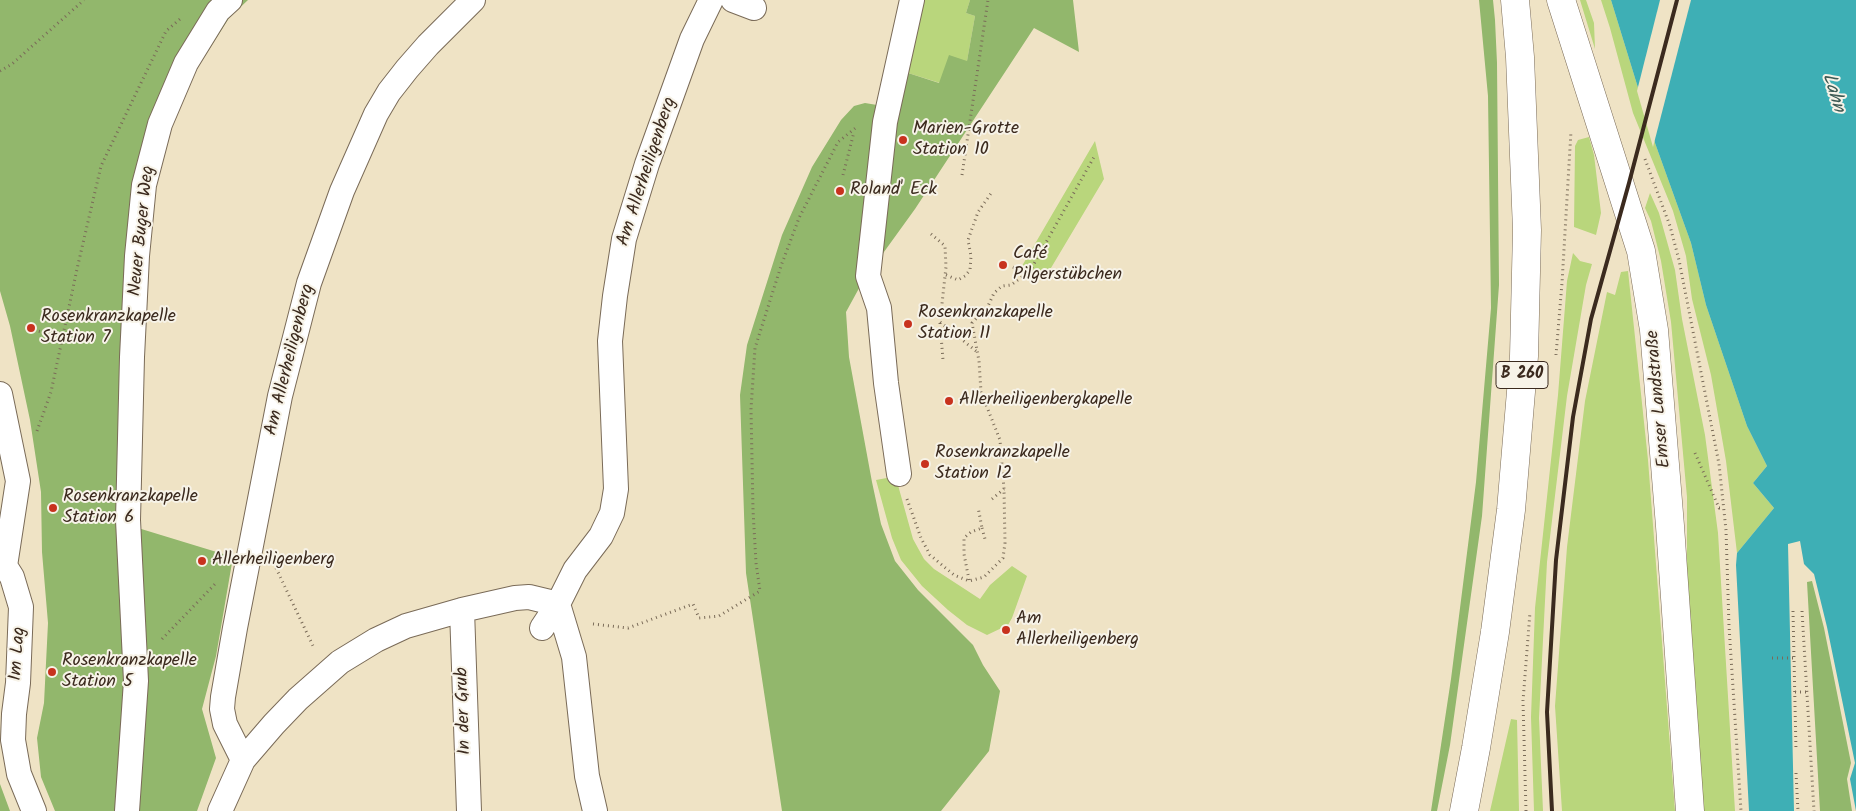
<!DOCTYPE html>
<html>
<head>
<meta charset="utf-8">
<style>
  body { margin:0 }
  canvas { display:block; background:#efe3c5 }
</style>
</head>
<body>
<canvas width="1856" height="811"></canvas>
<script>
const g = document.querySelector('canvas').getContext('2d');
g.lineJoin = 'round';
function fillPath(path, color) { g.fillStyle = color; g.fill(path, 'evenodd'); }
const poly = rows => new Path2D(rows.map(r => 'M' + r).join(''));
function stroke(path, color, width, dash) { g.strokeStyle = color; g.lineWidth = width; g.lineCap = dash ? 'butt' : 'round'; g.setLineDash(dash || []); g.stroke(path); }
function label(font, color, halo, rows, align = 'center') {
  g.font = font + ' Kalam,sans-serif'; g.lineWidth = 4; g.setLineDash([]); g.textBaseline = 'middle'; g.strokeStyle = halo; g.fillStyle = color; for (const [text, x, y, turn = 0] of rows) {
    g.save(); g.translate(x, y); g.rotate((+turn || 0) * Math.PI / 180); g.textAlign = isNaN(turn) ? turn : align; if (halo) g.strokeText(text, 0, 0); g.fillText(text, 0, 0); g.restore();
  }
}
fillPath(poly([
  [921,0,970,0,966,13,975,16,967,61,940,83,905,72],
  [1580,0,1586,0,1594,23,1595,49],
  [1601,0,1611,0,1655,143,1691,243,1706,305,1747,426,1767,466,1753,483,1774,508,1737,553,1726,461,1711,375,1692,299,1686,256,1673,211,1633,113,1610,28],
  [1589,137,1594,155,1601,213,1596,235,1574,227,1575,146,1578,140],
  [1095,141,1104,179,1045,278,1022,266],
  [1650,193,1659,213,1675,270,1682,319,1705,435,1718,533,1735,811,1703,811,1687,581,1687,497,1671,322,1661,261,1651,221,1645,208],
  [1573,253,1580,261,1592,264,1586,285,1567,396,1547,562,1539,718,1543,811,1534,811,1531,717,1535,608,1558,395,1567,281],
  [1628,271,1648,460,1675,811,1562,811,1555,706,1567,547,1585,401,1607,292,1615,295,1621,272],
  [892,477,896,478,913,539,924,559,934,569,980,599,990,585,1012,566,1027,576,1012,618,1008,625,987,635,967,625,948,610,922,586,901,560,892,538,876,480],
  [1511,719,1517,720,1519,811,1490,811]
]), '#b9d67c');
fillPath(poly([
  [0,0,248,0,229,18,193,75,171,123,155,189,144,318,138,528,233,557,216,656,202,709,216,758,197,811,55,811,41,777,37,738,44,703,48,623,42,552,41,492,30,420,10,326,0,291],
  [970,0,1073,0,1079,52,1034,28,915,209,863,281,846,312,849,357,872,482,881,524,895,561,918,590,973,645,983,665,1000,691,989,751,941,811,782,811,746,573,740,395,747,345,782,235,812,167,841,120,854,106,865,103,877,105,905,72,939,83,949,55,967,61,975,16,966,13],
  [1479,0,1493,0,1495,20,1497,63,1499,285,1482,516,1450,745,1437,811,1431,811,1451,679,1476,482,1491,308,1488,96],
  [1812,581,1824,628,1851,763,1847,779,1852,811,1820,811,1807,582],
  [0,784,10,811,0,811]
]), '#92b76c');
fillPath(poly([
  [1611,0,1856,0,1856,811,1850,779,1855,763,1827,627,1814,574,1804,564,1800,541,1788,544,1794,811,1749,811,1736,565,1737,553,1774,508,1753,483,1767,466,1747,426,1706,305,1691,243,1655,143]
]), '#3eafb5');
fillPath(poly([
  [1660,0,1691,0,1653,147,1637,91]
]), '#efe3c5');
const street = poly([
  [733,0,754,8],
  [0,394,18,481,5,566],
  [899,474,886,383,879,308,868,276,885,122,912,0],
  [0,558,12,577,21,607,18,683,14,714,13,740,19,774,34,811],
  [558,604,574,657,587,776,595,811],
  [462,610,469,811],
  [542,628,558,604,575,570,601,536,612,513,616,489,610,341,615,296,624,239,647,164,692,39,711,0],
  [243,760,225,724,222,709,223,697,235,628,280,396,309,283,342,191,376,114,389,92,407,69,428,45,473,0],
  [127,811,136,681,128,520,132,357,137,256,144,185,160,124,186,63,218,11,230,0],
  [220,811,243,760,274,724,298,699,340,662,376,640,406,626,462,610,515,598,529,597,558,604]
]);
const secondary = poly([
  [1561,0,1641,251,1654,330,1670,526,1690,811]
]);
const primary = poly([
  [1464,811,1476,748,1495,632,1511,510,1524,356,1527,230,1520,57,1515,0]
]);
stroke(street, '#7a6b58', 26);
stroke(secondary, '#7a6b58', 29);
stroke(primary, '#7a6b58', 29);
stroke(poly([
  [0,71,12,64,84,0],
  [1645,159,1670,226,1679,260,1719,464,1726,530,1729,626,1741,811],
  [843,175,854,132],
  [962,175,988,0],
  [931,234,945,246,946,267,940,322,976,351],
  [1013,267,1025,274],
  [1028,273,1034,279,1036,285],
  [946,275,958,280,965,276,970,270,971,256,968,240,978,212,992,192],
  [940,323,943,360],
  [34,330,62,337],
  [1556,355,1562,283,1571,131],
  [37,431,51,392,77,269,101,166,166,31,180,19],
  [1695,453,1719,508,1723,508],
  [907,499,921,538,930,555,954,575,969,581,984,577,1003,558,1005,543,1004,489,1000,440,981,392,979,361,972,323,988,306,994,293,1002,286,1011,285,1030,271,1094,157],
  [992,499,1004,489],
  [982,528,985,539],
  [276,568,314,648],
  [969,580,964,554,964,538,971,532,982,528,978,507],
  [1793,611,1796,751],
  [1802,611,1814,811],
  [593,624,628,628,693,604,699,618,719,616,760,591,756,563,753,510,751,409,755,348,781,266,799,218,838,142,858,126],
  [162,639,215,584],
  [1772,658,1794,658],
  [1795,692,1807,692],
  [1796,773,1798,811],
  [1526,811,1523,701,1530,612]
]), '#7a6b58', 3, [1, 4]);
stroke(street, '#fff', 24);
stroke(secondary, '#fff', 28);
stroke(primary, '#fff', 28);
stroke(poly([
  [1552,811,1547,712,1556,560,1573,417,1591,319,1629,183,1677,0]
]), '#3b2a1e', 4);
for (const [x, y, r, color] of [
  [903,140,5,"#c8321e"],
  [840,191,5,"#c8321e"],
  [1003,265,5,"#c8321e"],
  [908,324,5,"#c8321e"],
  [31,328,5,"#c8321e"],
  [949,401,5,"#c8321e"],
  [925,464,5,"#c8321e"],
  [53,508,5,"#c8321e"],
  [202,561,5,"#c8321e"],
  [1006,630,5,"#c8321e"],
  [52,672,5,"#c8321e"]
]) { const dot = new Path2D(); dot.arc(x, y, r, 0, 2 * Math.PI); g.fillStyle = color; g.fill(dot); stroke(dot, '#f7f3e8', 2); }
for (const [x, y, w] of [
  [1522,375,52]
]) { const box = new Path2D(); box.roundRect(x - w / 2, y - 13.5, w, 27, 4); g.fillStyle = '#f7f3e8'; g.fill(box); stroke(box, '#3b2a1e', 1); }
label('bold 16px', '#3b2a1e', null, [
  ["B 260",1522,375]
]);
label('18px', '#3b2a1e', '#f7f3e8', [
  ["Marien-Grotte",913,130],
  ["Station 10",913,151],
  ["Roland' Eck",850,191],
  ["Café",1013,255],
  ["Pilgerstübchen",1013,276],
  ["Rosenkranzkapelle",918,314],
  ["Station 11",918,335],
  ["Rosenkranzkapelle",41,318],
  ["Station 7",41,339],
  ["Allerheiligenbergkapelle",959,401],
  ["Rosenkranzkapelle",935,454],
  ["Station 12",935,475],
  ["Rosenkranzkapelle",63,498],
  ["Station 6",63,519],
  ["Allerheiligenberg",212,561],
  ["Am",1016,620],
  ["Allerheiligenberg",1016,641],
  ["Rosenkranzkapelle",62,662],
  ["Station 5",62,683]
], 'left');
label('18px', '#3b2a1e', '#f7f3e8', [
  ["Am Allerheiligenberg",648,172,-72],
  ["Neuer Buger Weg",143,231,-84],
  ["Am Allerheiligenberg",291,360,-76],
  ["Emser Landstraße",1660,399,-95],
  ["Im Lag",19,654,-86],
  ["In der Grub",465,711,-92]
]);
label('italic 19px', '#3c5953', '#f7f3e8', [
  ["Lahn",1832,93,73]
]);
</script>
</body>
</html>
